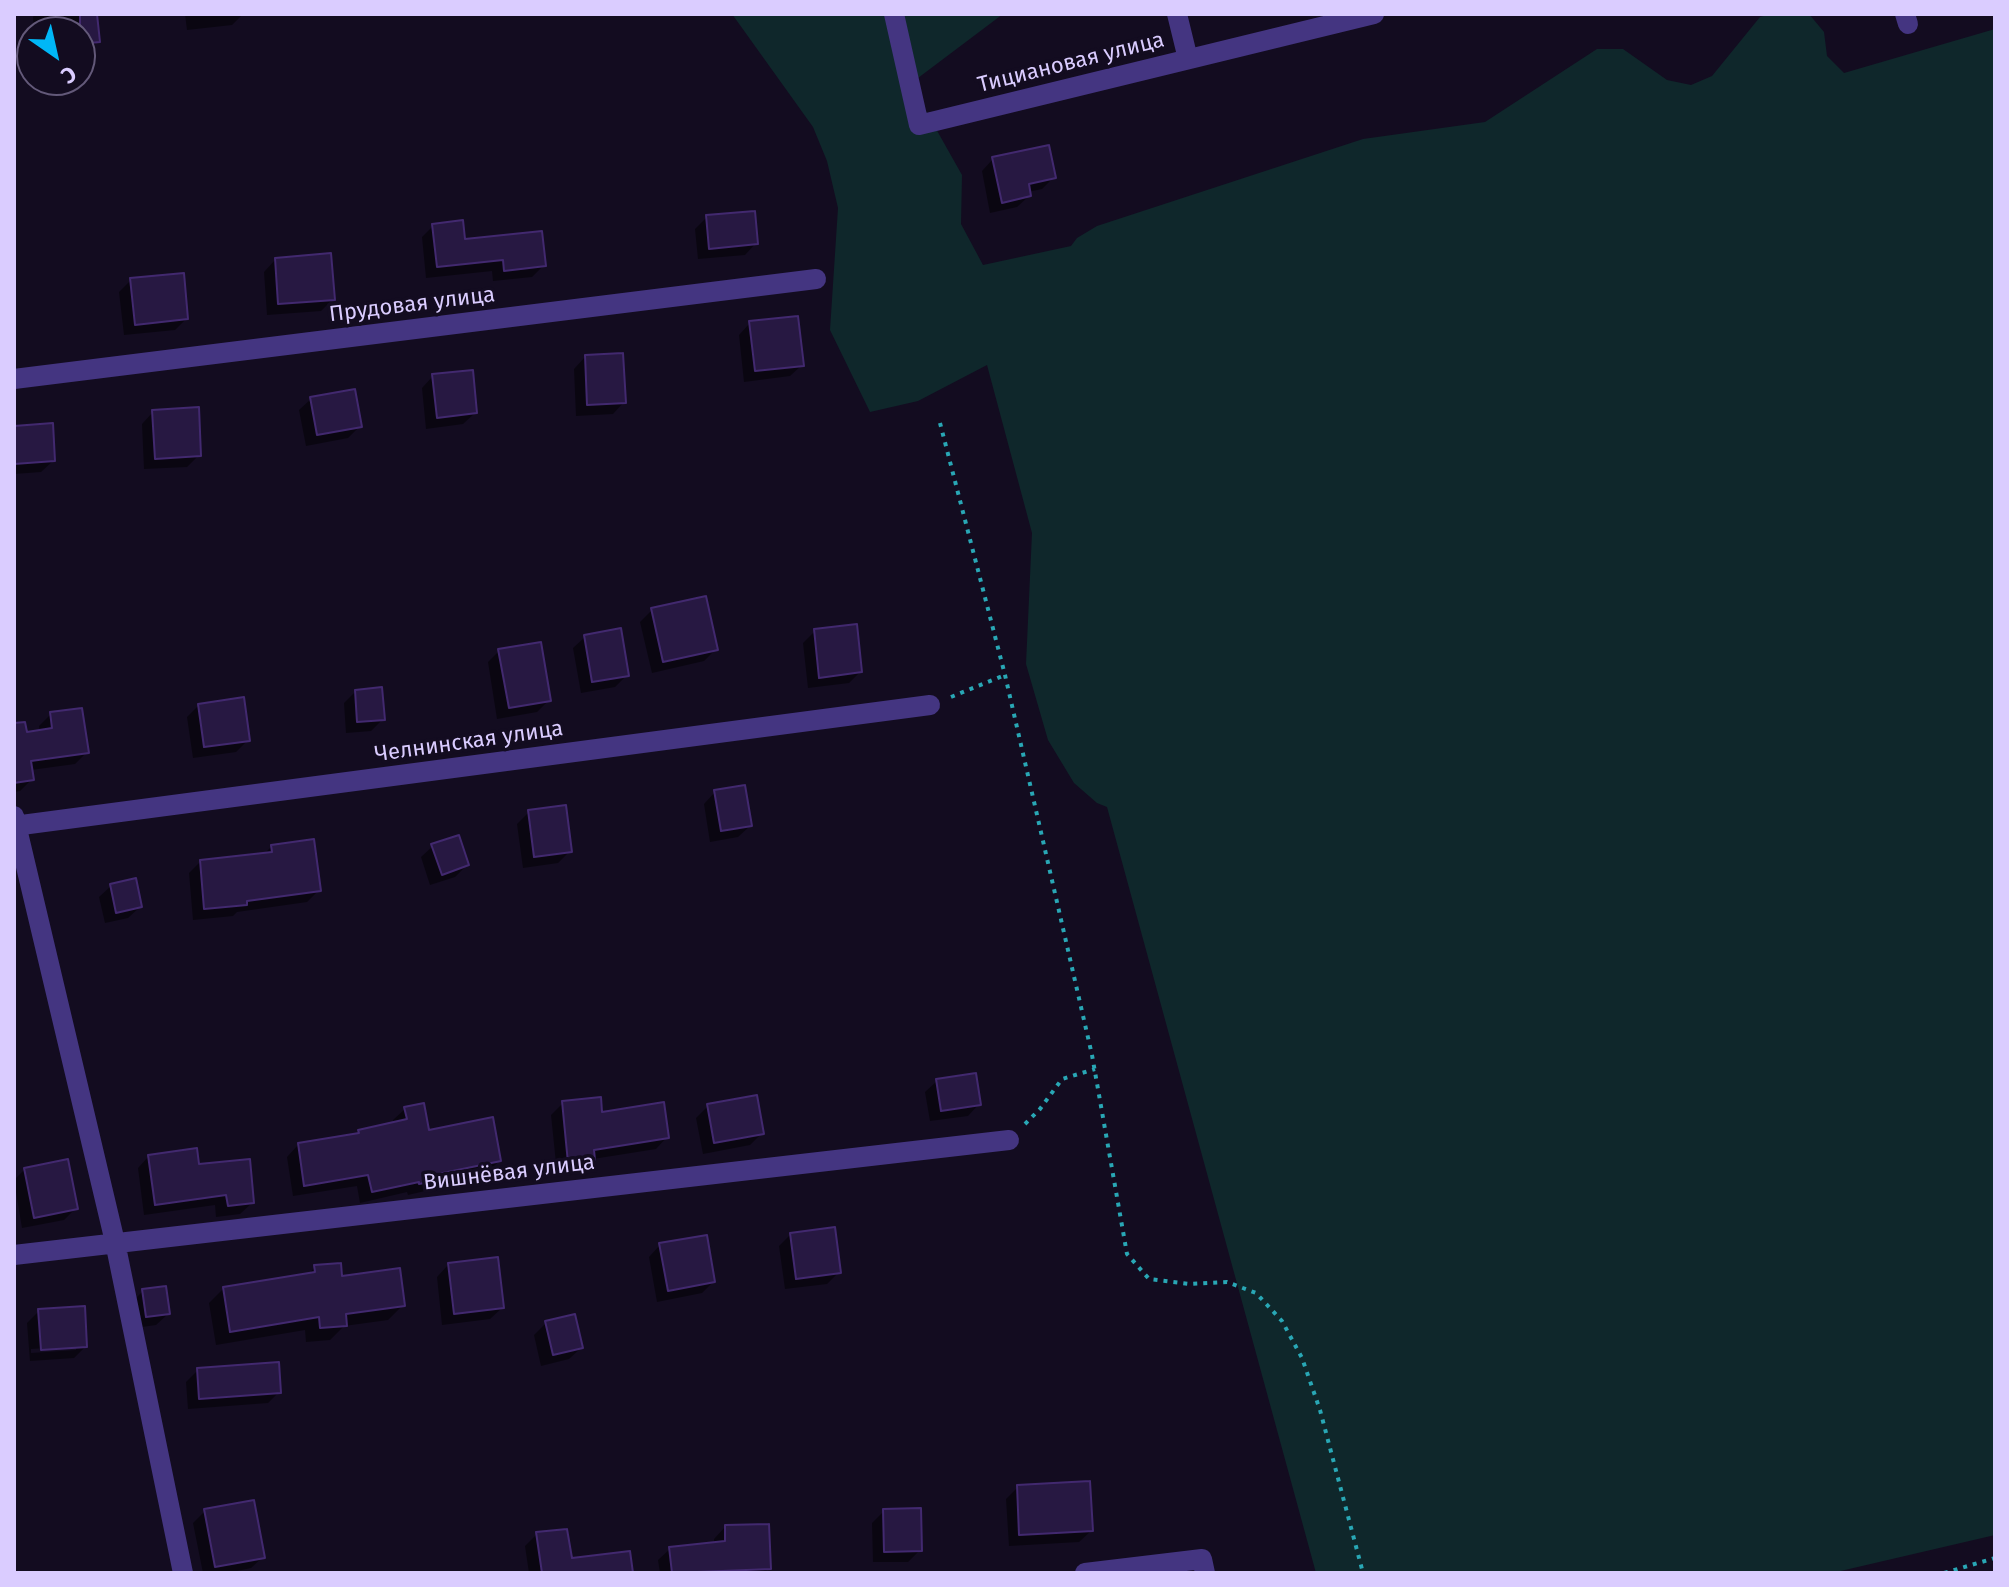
<!DOCTYPE html>
<html>
<head>
<meta charset="utf-8">
<style>
  body { margin:0 }
  #map { position:relative; width:2009px; height:1587px; overflow:hidden; background:#130c20; font-family:"Fira Sans",sans-serif }
  canvas { display:block }
  .frame { position:absolute; inset:0; border:16px solid #daccff; pointer-events:none }
  .north { position:absolute; left:16px; top:16px; width:80px; height:80px; box-sizing:border-box; background:#130c20; border:2px solid #635979; border-radius:50%; rotate:146deg; font-size:22px; font-weight:700; line-height:32px; text-align:center; color:#daccff }
  .north::after { content:''; display:block; margin:auto; width:28px; height:36px; background:#00b7f7; clip-path:polygon(50% 0,100% 100%,50% 72%,0 100%) }
</style>
</head>
<body>
<div id="map">
<canvas width="2009" height="1587"></canvas>
<div class="frame"></div>
<div class="north">С</div>
</div>
<script>
const g = document.querySelector('canvas').getContext('2d');
g.lineJoin = 'round';
function fillPath(path, color) { g.fillStyle = color; g.fill(path, 'evenodd'); }
const poly = rows => new Path2D(rows.map(r => 'M' + r).join(''));
function stroke(path, color, width, dash) { g.strokeStyle = color; g.lineWidth = width; g.lineCap = dash ? 'butt' : 'round'; g.setLineDash(dash || []); g.stroke(path); }
function label(font, color, halo, rows, align = 'center') {
  g.font = font + ' "Fira Sans",sans-serif'; g.lineWidth = 7; g.setLineDash([]); g.textBaseline = 'middle'; g.strokeStyle = halo; g.fillStyle = color; for (const [text, x, y, turn = 0] of rows) {
    g.save(); g.translate(x, y); g.rotate((+turn || 0) * Math.PI / 180); g.textAlign = isNaN(turn) ? turn : align; if (halo) g.strokeText(text, 0, 0); g.fillText(text, 0, 0); g.restore();
  }
}
fillPath(poly([
  [732,14,1003,14,918,78,922,104,962,175,961,224,983,265,1071,246,1077,238,1097,226,1363,139,1485,122,1597,49,1623,49,1667,80,1691,85,1712,76,1760,17,1771,14,1809,14,1824,32,1827,56,1844,73,1995,29,1995,1535,1832,1573,1316,1573,1107,807,1097,803,1074,783,1048,740,1026,664,1032,533,987,365,918,401,870,412,830,330,838,208,827,161,813,127]
]), '#0f272b');
fillPath(poly([
  [35,14,95,14,98,41,86,53,80,54,80,32,34,32,33,17],
  [185,14,243,14,232,25,187,30],
  [993,159,1054,177,1042,189,1028,192,1029,196,1017,207,990,213,982,171],
  [707,217,756,243,745,255,698,259,695,229],
  [433,226,464,241,544,265,532,277,493,281,492,271,426,278,422,237],
  [275,260,333,299,321,311,267,315,264,272],
  [131,280,186,319,175,330,124,335,119,292],
  [750,323,802,365,790,376,744,382,739,335],
  [585,357,624,402,613,414,576,416,574,369],
  [433,376,475,413,463,424,426,429,422,388],
  [311,399,360,426,348,438,306,446,299,410],
  [153,412,199,455,187,467,144,469,142,424],
  [14,428,53,461,41,472,14,474],
  [652,610,716,649,704,661,652,673,640,622],
  [815,631,860,672,849,683,808,688,803,643],
  [585,637,627,675,615,687,581,693,573,648],
  [499,651,549,700,537,712,497,719,488,662],
  [355,692,383,719,371,731,346,733,344,703],
  [199,705,248,740,236,752,193,758,187,717],
  [51,714,87,752,75,764,31,770,32,779,20,791,14,792,14,736,40,732,39,726],
  [715,792,750,826,738,837,710,842,704,804],
  [529,812,570,851,558,863,523,868,517,824],
  [272,846,319,890,307,902,237,912,233,916,193,920,189,873,200,862,263,855],
  [433,846,467,865,455,877,430,885,421,857],
  [111,886,140,907,128,918,105,923,99,897],
  [937,1081,979,1104,968,1116,930,1121,925,1092],
  [563,1103,600,1114,667,1137,656,1149,593,1159,581,1171,557,1173,551,1115],
  [708,1106,762,1133,750,1145,703,1154,696,1118],
  [405,1109,427,1132,499,1161,488,1172,434,1183,425,1191,408,1195,407,1192,360,1203,357,1186,293,1196,287,1157,298,1145,356,1135,359,1132,394,1124,393,1120],
  [149,1156,197,1166,252,1203,240,1214,216,1217,215,1205,144,1215,138,1168],
  [25,1169,76,1208,64,1220,22,1228,14,1180],
  [791,1234,839,1272,827,1284,785,1289,779,1246],
  [660,1245,713,1282,702,1293,657,1302,649,1257],
  [448,1265,502,1308,490,1319,442,1325,437,1277],
  [315,1267,403,1305,388,1320,344,1326,330,1340,306,1342,305,1330,216,1345,209,1303,224,1288,308,1275],
  [143,1291,168,1314,156,1325,135,1328,131,1303],
  [39,1311,85,1347,74,1358,30,1361,27,1323],
  [76,1346,76,1350,31,1353,31,1349],
  [546,1323,581,1348,569,1359,541,1366,534,1335],
  [198,1370,279,1392,268,1403,188,1409,186,1382],
  [1018,1487,1091,1531,1079,1542,1009,1546,1006,1499],
  [205,1511,263,1557,251,1568,228,1573,203,1573,193,1523],
  [884,1511,920,1550,908,1562,873,1562,872,1523],
  [725,1527,769,1568,764,1573,660,1573,658,1560,670,1549,714,1544,714,1539],
  [537,1534,570,1561,631,1573,529,1573,525,1546]
]), '#0007');
const building = poly([
  [80,14,97,14,100,42,80,44,80,14],
  [1049,145,1056,178,1029,184,1031,196,1002,203,992,157,1049,145],
  [755,211,758,244,709,249,706,215,755,211],
  [463,220,465,239,542,231,546,266,504,271,503,260,437,267,432,224,463,220],
  [331,253,335,300,278,304,275,258,331,253],
  [184,273,188,319,135,325,130,278,184,273],
  [798,316,804,366,755,371,749,321,798,316],
  [623,353,626,403,587,405,585,355,623,353],
  [473,370,477,413,437,418,432,374,473,370],
  [355,389,362,427,317,435,310,397,355,389],
  [199,407,201,456,155,459,152,410,199,407],
  [53,423,55,461,14,464,14,426,53,423],
  [706,596,718,650,663,662,651,608,706,596],
  [857,624,862,672,819,678,814,629,857,624],
  [621,628,629,676,592,682,584,635,621,628],
  [541,642,551,701,509,708,498,649,541,642],
  [382,687,385,720,357,722,355,690,382,687],
  [244,697,250,741,204,747,198,704,244,697],
  [82,708,89,753,31,761,34,780,14,783,14,723,25,722,27,732,52,728,50,712,82,708],
  [745,785,752,826,721,831,714,790,745,785],
  [566,805,572,852,534,857,528,810,566,805],
  [459,835,469,865,442,875,431,844,459,835],
  [314,839,321,891,247,901,247,905,204,909,200,860,272,852,271,845,314,839],
  [136,878,142,907,116,913,110,884,136,878],
  [976,1073,981,1105,941,1111,936,1079,976,1073],
  [757,1095,764,1134,714,1143,707,1104,757,1095],
  [601,1097,602,1112,664,1102,669,1138,594,1150,595,1160,568,1163,562,1101,601,1097],
  [424,1103,429,1130,493,1117,501,1161,438,1174,439,1180,419,1184,419,1182,372,1192,368,1175,304,1186,298,1143,359,1133,358,1130,407,1119,404,1107,424,1103],
  [197,1148,199,1164,250,1159,254,1203,228,1206,226,1195,155,1205,148,1155,197,1148],
  [68,1159,78,1209,34,1218,24,1168,68,1159],
  [835,1227,841,1273,796,1279,790,1233,835,1227],
  [707,1235,715,1282,668,1291,659,1243,707,1235],
  [498,1257,504,1308,454,1314,448,1263,498,1257],
  [341,1263,342,1276,400,1268,405,1306,346,1314,347,1326,320,1328,319,1317,230,1332,223,1287,315,1272,314,1265,341,1263],
  [166,1286,170,1314,146,1317,142,1289,166,1286],
  [85,1306,87,1347,41,1350,38,1309,85,1306],
  [575,1314,583,1348,553,1355,545,1321,575,1314],
  [279,1362,281,1393,199,1399,197,1368,279,1362],
  [1090,1481,1093,1531,1019,1535,1017,1485,1090,1481],
  [254,1500,265,1558,215,1567,204,1509,254,1500],
  [921,1508,922,1551,884,1552,883,1509,921,1508],
  [769,1524,771,1569,672,1573,669,1547,725,1541,725,1525,769,1524],
  [567,1529,572,1558,630,1551,633,1573,542,1573,536,1532,567,1529]
]);
fillPath(building, '#271842');
stroke(building, '#42296f', 2);
stroke(poly([
  [940,423,1005,675,1092,1055,1127,1254,1149,1279,1189,1284,1227,1282,1256,1293,1282,1321,1302,1358,1320,1410,1363,1573],
  [951,697,1005,675],
  [1025,1124,1040,1109,1062,1079,1095,1069],
  [1944,1573,1995,1558]
]), '#29a7b5', 4, [4, 6]);
stroke(poly([
  [894,14,919,125,1374,14],
  [1177,14,1188,59],
  [1905,14,1908,24],
  [14,379,816,279],
  [14,816,115,1242,183,1573],
  [14,826,930,705],
  [14,1255,1009,1140],
  [1085,1573,1202,1559,1205,1573]
]), '#443581', 20);
label('22px', '#daccff', '#130c20', [
  ["Тициановая улица",1071,63,-14],
  ["Прудовая улица",412,305,-7],
  ["Челнинская улица",469,742,-8],
  ["Вишнёвая улица",509,1173,-7]
]);
</script>
</body>
</html>
